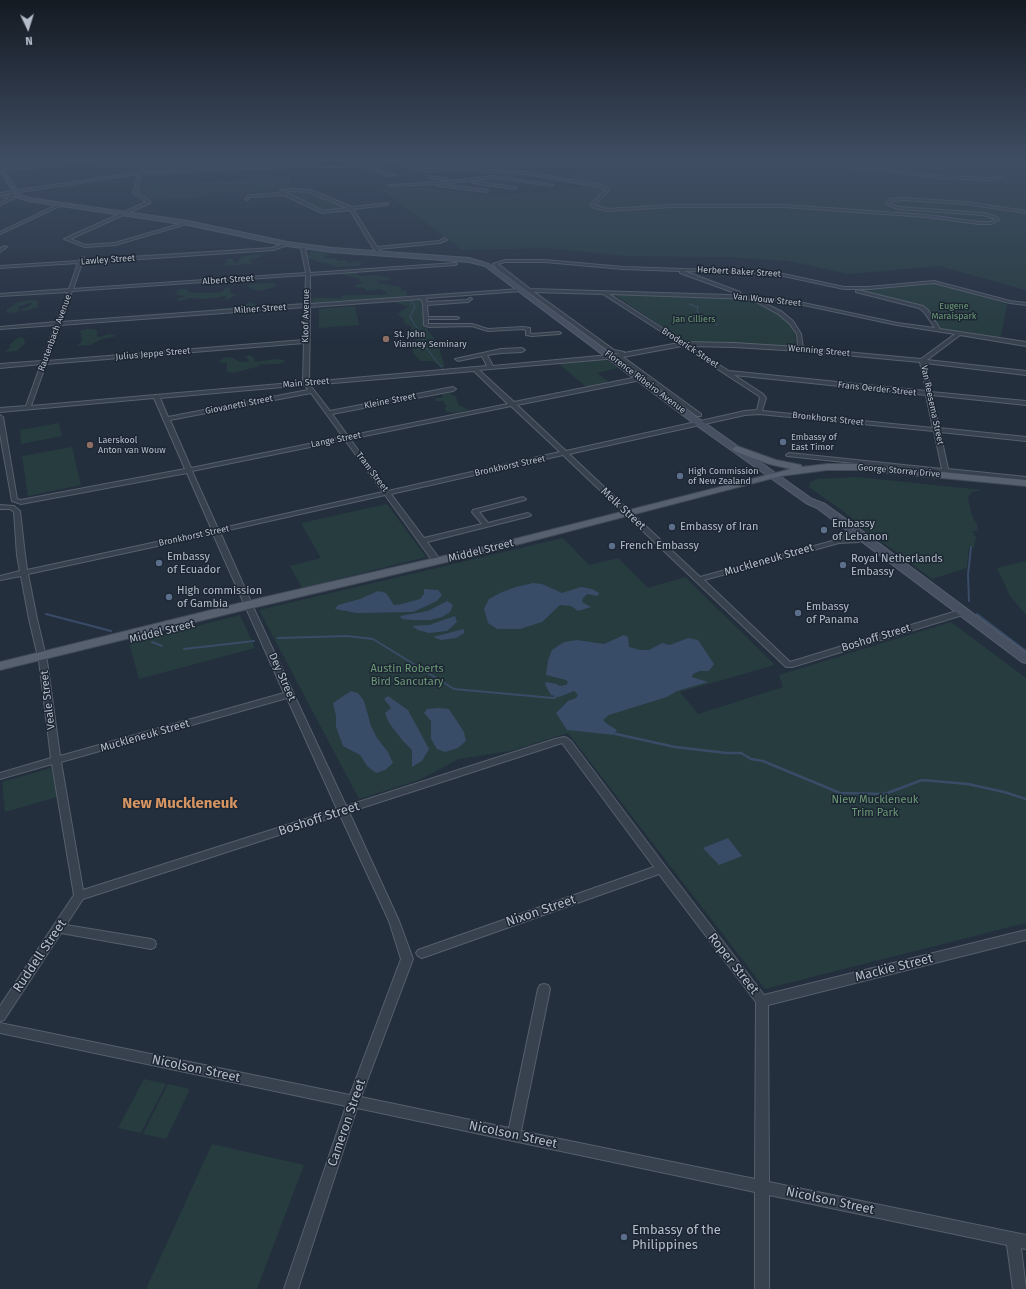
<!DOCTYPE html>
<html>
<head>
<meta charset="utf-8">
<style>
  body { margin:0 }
  #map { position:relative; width:1026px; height:1289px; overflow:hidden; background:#242f3e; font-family:"Fira Sans",sans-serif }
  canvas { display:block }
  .north { position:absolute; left:8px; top:8px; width:40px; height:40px; -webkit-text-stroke:3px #1d2633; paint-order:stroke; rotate:176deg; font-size:11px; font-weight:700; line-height:16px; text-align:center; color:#b4bcc9 }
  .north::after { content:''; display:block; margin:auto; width:14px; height:18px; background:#b4bcc9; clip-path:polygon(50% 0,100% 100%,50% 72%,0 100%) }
</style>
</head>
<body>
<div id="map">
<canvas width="1026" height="1289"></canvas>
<div class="north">N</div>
</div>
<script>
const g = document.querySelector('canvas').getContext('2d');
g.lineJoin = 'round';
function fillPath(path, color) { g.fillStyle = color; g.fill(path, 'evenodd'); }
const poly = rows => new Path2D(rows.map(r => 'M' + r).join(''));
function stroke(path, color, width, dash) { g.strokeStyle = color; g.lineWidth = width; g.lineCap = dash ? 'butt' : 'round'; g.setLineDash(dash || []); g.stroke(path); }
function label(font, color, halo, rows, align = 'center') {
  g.font = font + ' "Fira Sans",sans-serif'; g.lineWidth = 3; g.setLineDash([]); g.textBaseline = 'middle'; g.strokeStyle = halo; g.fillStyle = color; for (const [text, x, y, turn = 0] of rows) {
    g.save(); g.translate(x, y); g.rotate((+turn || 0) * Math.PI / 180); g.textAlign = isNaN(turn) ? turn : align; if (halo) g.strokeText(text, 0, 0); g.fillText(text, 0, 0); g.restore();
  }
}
fillPath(poly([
  [382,161,395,161,418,168,437,170,501,168,572,177,587,161,1026,161,1026,290,939,266,849,274,788,261,727,257,628,256,548,248,462,250,378,187,430,188,489,196,544,192,591,186,551,178,489,172,470,171,423,173],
  [291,175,290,190,280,191,207,194,200,198,151,200,138,194,139,185,245,180,248,178],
  [291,191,309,192,348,208,322,211,284,192],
  [312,250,359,253,363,254,357,256,341,254,330,254,325,256,324,258,329,259,335,258,337,258,337,261,345,260,348,263,356,261,362,263,359,266,338,267,332,266,327,263,322,263,308,258,307,255],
  [259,254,262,256,249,260,250,262,255,263,229,266,222,265,229,262,226,261,227,259,233,259,232,261,237,263,241,257],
  [357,272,357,275,362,276,379,275,390,278,389,280,379,281,378,283,401,287,401,290,406,291,407,296,318,304,311,302,313,298,341,298,342,296,345,295,382,295,386,294,386,292,380,289,367,291,364,288,355,287,355,285,362,283,359,279,342,274,342,273],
  [934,282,1007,304,1000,341,939,331,926,309,886,297,851,289],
  [264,283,275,283,275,287,258,291,251,289,247,286,250,284],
  [227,287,230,288,231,294,236,294,228,300,225,299,226,297,225,296,207,299,190,298,180,301,176,299,186,296,174,294,180,292,175,291,182,289,188,290,189,292,193,293,220,293],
  [612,293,747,298,770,309,789,323,795,332,796,348,685,342],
  [30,300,38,301,38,307,25,311,20,310,30,306,32,303,30,303,17,307,20,309,15,313,6,312,7,309,14,305,15,303],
  [421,300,425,326,440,347,440,351,445,367,440,367,433,361,420,361,414,354,410,343,418,338,414,336,411,326,405,324,404,319,398,315,401,311,409,307,392,301],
  [249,302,253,303,257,306,265,305,270,307,263,310,265,311,217,311,215,309,244,306],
  [355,306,359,325,319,328,319,309],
  [85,329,93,329,97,331,98,333,96,335,99,337,109,334,117,336,102,339,90,345,78,346,77,345,81,343,82,339,80,331],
  [19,337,24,338,25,343,17,351,4,352,11,347,9,345],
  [249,355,254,357,255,362,277,359,284,360,284,362,279,364,260,364,259,366,234,373,227,372,227,363,218,362,224,358,228,357,233,358,240,362,246,362,249,360,245,357],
  [607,360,618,368,597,373,609,382,586,387,559,364],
  [449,393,456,397,459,405,469,410,457,413,447,412,444,408,447,407,443,401,435,401,436,398,442,398,443,394],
  [59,423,62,436,21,444,20,430],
  [72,447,81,485,28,496,22,456],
  [857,477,983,490,972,492,968,498,972,516,977,524,978,531,972,531,976,537,974,547,969,547,967,568,932,579,905,559,906,558,904,556,898,553,871,535,843,511,809,487,810,482,817,479],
  [387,504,426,557,302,588,290,566,321,558,301,523],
  [563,538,589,565,618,558,648,588,685,577,775,665,680,692,698,714,783,687,779,675,951,622,1026,678,1026,923,765,989,568,733,510,751,459,759,419,780,359,799,259,610],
  [1026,561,1026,615,1010,596,997,568],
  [240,615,255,648,139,679,129,643],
  [51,768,57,797,5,812,2,782],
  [144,1079,166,1084,141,1133,118,1128],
  [168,1084,190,1089,166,1139,143,1134],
  [212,1144,304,1165,257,1289,146,1289]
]), '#263c3f');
fillPath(poly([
  [533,583,542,584,562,593,581,587,592,589,599,593,598,596,587,594,583,598,582,602,591,607,578,611,571,606,560,605,542,622,520,629,497,629,488,623,484,609,489,599,500,593,516,587],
  [424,589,438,590,442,595,437,601,413,612,357,613,335,609,338,605,360,599,378,591,386,593,394,605,402,604,420,599,424,594],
  [447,601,453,605,450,612,442,617,430,620,413,620,402,619,400,616,428,611],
  [455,616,457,622,447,631,429,633,418,630,412,626,429,625],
  [464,629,464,633,456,638,441,640,433,637],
  [624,635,628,637,629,647,640,650,649,650,662,643,670,645,688,638,698,640,714,664,709,671,700,671,693,674,692,677,708,682,677,691,667,697,609,715,603,720,607,724,617,730,614,735,567,730,556,713,568,701,576,698,578,695,574,691,559,697,551,695,548,690,545,684,546,682,557,684,559,686,566,685,568,682,566,680,546,675,548,660,552,650,564,642,577,640,604,644],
  [351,691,358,693,364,701,371,726,377,738,388,752,393,763,385,770,376,773,367,766,360,755,343,746,336,727,336,716,333,703],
  [388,696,408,710,429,749,422,761,412,767,412,750,403,741,389,723,385,713,391,708,384,699],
  [438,708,449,709,464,732,466,741,458,748,445,752,437,749,431,739,431,721,424,713,427,709],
  [728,838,742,856,719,865,703,848]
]), '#394c67');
stroke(poly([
  [410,300,415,306,410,317,423,338,423,344,443,369],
  [689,304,698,307,697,311,699,314,713,320,717,325]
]), '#394c67', 1);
stroke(poly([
  [969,601,968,575,971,547],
  [46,614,111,631],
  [977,614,1026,651],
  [278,638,347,636,373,639,454,689,553,698,556,697],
  [152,642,162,646],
  [184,649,254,641]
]), '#394c67', 2);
stroke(poly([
  [616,734,675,747,727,753,741,753,751,759,763,761,840,793,885,794,922,780,968,784,1004,792,1026,799]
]), '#394c67', 2.5);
const minor = poly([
  [87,161,101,161,0,171,0,169,87,161],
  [141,161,145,161,142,172,288,165,343,167,288,167,141,174,137,193,150,201,150,203,70,239,85,245,115,243,187,222,190,223,115,245,85,247,64,239,146,202,133,193,138,174,0,195,0,193,139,172,141,161],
  [355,161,359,161,365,165,397,175,385,176,385,174,363,167,355,161],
  [387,161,393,161,424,169,474,169,525,172,601,185,607,187,609,190,594,205,608,209,671,205,785,205,927,215,979,222,991,222,995,220,993,218,983,215,898,209,886,204,890,199,904,198,966,202,1026,211,1026,213,966,204,904,200,892,201,890,204,899,207,983,213,995,216,999,220,992,224,979,224,927,217,785,207,671,207,608,211,594,208,590,205,605,190,600,187,525,174,474,171,424,171,387,161],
  [774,161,778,161,772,164,774,161],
  [789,161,801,161,941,176,991,178,1001,176,1003,177,991,180,941,178,789,161],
  [430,176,446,178,448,179,446,180,429,178,430,176],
  [495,176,554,185,552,186,495,178,439,184,488,190,487,192,438,186,439,184,390,186,388,185,429,183,495,176],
  [473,181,514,187,516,188,514,189,472,183,473,181],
  [291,189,311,190,352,207,388,203,387,205,353,209,377,247,439,241,444,238,447,240,440,243,378,249,380,252,378,253,373,248,350,210,322,213,284,195,249,197,248,200,245,199,248,195,280,193,280,191,291,189],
  [291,191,309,192,347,208,323,211,285,192,291,191],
  [2,195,13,197,15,198,0,205,0,203,9,198,2,197,2,195],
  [61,203,64,204,0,234,0,232,61,203],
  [287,243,288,245,273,250,82,263,73,289,306,273,301,248,303,247,305,248,310,273,455,263,457,264,455,265,310,275,310,304,520,289,522,289,522,291,426,298,427,302,467,300,470,298,472,299,468,302,427,305,428,317,457,317,459,318,457,319,428,319,428,324,472,324,488,329,523,327,530,328,530,333,532,334,559,332,561,333,559,334,532,336,526,335,526,330,523,329,488,331,472,326,429,327,424,325,423,304,421,299,310,307,309,382,487,366,482,356,458,361,455,359,501,349,522,348,525,350,522,352,501,353,487,355,493,366,620,354,610,352,497,269,493,264,505,260,545,260,623,267,774,272,844,287,868,287,934,281,1010,301,1026,303,1026,305,1010,303,934,283,868,289,844,289,774,274,684,271,740,292,740,293,738,294,680,273,680,271,623,269,545,262,505,262,498,264,530,289,728,295,785,299,897,323,935,328,924,312,919,308,856,292,856,291,858,290,923,306,928,310,940,329,1026,342,1026,346,960,335,927,360,1026,371,1026,375,925,363,931,392,1026,401,1026,405,932,395,939,428,1026,437,1026,441,940,432,948,469,1026,477,1026,481,787,456,786,455,789,453,942,469,934,431,759,414,745,415,569,454,700,577,836,540,848,533,851,535,846,539,859,540,860,541,859,542,839,543,704,580,790,662,960,610,966,610,967,612,966,614,792,667,786,667,563,455,391,494,424,538,482,524,472,512,473,510,523,497,526,499,525,500,479,512,488,523,528,513,531,515,530,516,427,542,441,561,437,563,434,563,385,495,220,532,254,609,346,806,555,739,564,737,567,738,571,741,665,866,764,995,1026,930,1026,940,768,1005,769,1182,1026,1235,1026,1249,1021,1248,1026,1289,1013,1289,1007,1245,769,1195,769,1289,755,1289,755,1192,357,1108,298,1289,284,1289,346,1106,0,1033,0,1023,350,1095,401,959,389,921,340,815,83,899,66,925,151,939,155,941,156,944,155,947,151,949,61,933,4,1020,0,1021,0,1006,74,895,52,764,0,779,0,773,51,758,39,661,29,619,21,576,0,580,0,576,20,571,17,555,14,512,10,509,0,509,0,505,14,506,20,511,25,555,27,570,212,530,187,473,21,504,12,501,0,434,0,415,3,417,17,499,21,500,185,469,154,398,0,412,0,408,26,406,41,364,0,368,0,364,42,361,55,325,0,329,0,327,56,322,68,292,0,296,0,294,69,289,78,263,0,268,0,266,79,261,82,257,84,258,83,260,272,248,287,243],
  [306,275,305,304,61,322,72,291,306,275],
  [534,292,603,294,679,343,624,353,624,352,614,350,534,292],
  [609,294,751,299,778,314,789,323,797,334,798,347,734,343,684,342,609,294],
  [757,299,785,301,897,325,955,334,921,359,803,348,801,334,793,321,782,312,757,299],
  [305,307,304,340,47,361,60,325,305,307],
  [304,343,303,382,31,406,46,364,304,343],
  [682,346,759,396,760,398,757,410,745,411,566,451,517,405,646,379,697,416,701,416,701,414,623,357,682,346],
  [689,346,734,347,801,351,920,362,926,391,729,371,689,346],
  [618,358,643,376,514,402,479,370,618,358],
  [474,371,508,404,348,436,332,414,453,391,456,389,453,387,330,411,310,385,474,371],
  [734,375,926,395,933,428,762,411,766,398,763,394,734,375],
  [305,385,308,390,168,417,160,398,305,385],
  [311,393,343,437,191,468,170,420,311,393],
  [511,406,560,452,388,491,350,439,511,406],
  [345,440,383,492,218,529,192,471,345,440],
  [213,534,284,693,60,756,47,661,37,619,28,574,213,534],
  [287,698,337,809,83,890,61,762,287,698],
  [562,743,654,867,418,950,416,953,418,956,422,958,659,874,756,1002,755,1179,521,1131,550,989,548,985,544,984,540,985,538,989,509,1128,361,1097,413,959,399,921,349,812,562,743],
  [4,246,7,247,0,252,0,249,4,246]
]);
const secondary = poly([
  [0,166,21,195,29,198,188,221,287,242,333,248,469,258,489,264,702,421,812,499,825,504,865,533,1026,653,1026,663,1022,662,817,508,806,503,696,425,485,266,469,262,333,252,287,246,188,225,28,201,17,197,0,171,0,166]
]);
const primary = poly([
  [737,446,776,460,801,465,802,467,827,464,858,464,1026,480,1026,486,858,470,827,470,781,476,485,553,248,609,0,670,0,662,248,601,483,547,791,469,769,464,734,451,732,449,737,446]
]);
stroke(minor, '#565f6c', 2);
stroke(secondary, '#565f6c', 2);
stroke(primary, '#414a57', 2);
fillPath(minor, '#38414e');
fillPath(secondary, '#465061');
fillPath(primary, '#56606e');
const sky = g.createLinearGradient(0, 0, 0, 342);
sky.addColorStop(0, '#141a22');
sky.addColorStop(0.47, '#3f4d63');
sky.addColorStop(1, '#3f4d6300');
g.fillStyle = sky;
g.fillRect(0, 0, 1026, 342);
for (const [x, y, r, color] of [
  [386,339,4,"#8d6e63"],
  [783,442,4,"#5c6f8a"],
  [90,445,4,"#8d6e63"],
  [680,476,4,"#5c6f8a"],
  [672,527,4,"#5c6f8a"],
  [824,530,4,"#5c6f8a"],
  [612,546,4,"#5c6f8a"],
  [159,563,4,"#5c6f8a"],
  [843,565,4,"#5c6f8a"],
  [169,597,4,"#5c6f8a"],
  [798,613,4,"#5c6f8a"],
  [624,1237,4,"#5c6f8a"]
]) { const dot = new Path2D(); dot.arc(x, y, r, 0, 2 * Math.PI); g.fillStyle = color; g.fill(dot); stroke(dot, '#1d2633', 1.5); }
label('9px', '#b4bcc9', '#1d2633', [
  ["Lawley Street",108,260,-4],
  ["Herbert Baker Street",739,272,3],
  ["Albert Street",228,280,-4],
  ["Van Wouw Street",767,300,6],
  ["Milner Street",260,309,-4],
  ["Kloof Avenue",306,316,-89],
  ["Rautenbach Avenue",55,333,-70],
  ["Broderick Street",690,348,33],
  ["Wenning Street",819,351,5],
  ["Julius Jeppe Street",153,354,-5],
  ["Florence Ribeiro Avenue",645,382,37],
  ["Main Street",306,383,-5],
  ["Frans Oerder Street",877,389,6],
  ["Kleine Street",390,401,-11],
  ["Giovanetti Street",239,405,-11],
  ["Van Reesema Street",932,405,78],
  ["Bronkhorst Street",828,419,6],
  ["Lange Street",336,440,-11],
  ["Bronkhorst Street",510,466,-12],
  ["George Storrar Drive",899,471,5],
  ["Tram Street",372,472,53],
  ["Bronkhorst Street",194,536,-12]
]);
label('9px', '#6b9a76', '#1d2633', [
  ["Eugene",954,306],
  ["Maraispark",954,316],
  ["Jan Cilliers",694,319]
]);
label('9px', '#b4bcc9', '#1d2633', [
  ["St. John",394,334],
  ["Vianney Seminary",394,344],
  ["Embassy of",791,437],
  ["East Timor",791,447],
  ["Laerskool",98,440],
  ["Anton van Wouw",98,450],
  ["High Commission",688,471],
  ["of New Zealand",688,481]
], 'left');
label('11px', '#b4bcc9', '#1d2633', [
  ["Melk Street",623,509,43],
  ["Middel Street",481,551,-14],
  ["Muckleneuk Street",769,560,-16],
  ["Middel Street",162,632,-14],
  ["Boshoff Street",876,638,-17],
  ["Dey Street",282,677,66],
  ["Veale Street",48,700,-97],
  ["Muckleneuk Street",145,736,-16]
]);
label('11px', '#b4bcc9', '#1d2633', [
  ["Embassy",832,524],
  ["of Lebanon",832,537],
  ["Embassy of Iran",680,527],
  ["French Embassy",620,546],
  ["Embassy",167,557],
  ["of Ecuador",167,570],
  ["Royal Netherlands",851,559],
  ["Embassy",851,572],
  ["High commission",177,591],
  ["of Gambia",177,604],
  ["Embassy",806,607],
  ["of Panama",806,620]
], 'left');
label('11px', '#6b9a76', '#1d2633', [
  ["Austin Roberts",407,669],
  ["Bird Sancutary",407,682],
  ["Niew Muckleneuk",875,800],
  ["Trim Park",875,813]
]);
label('13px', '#b4bcc9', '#1d2633', [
  ["Boshoff Street",319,819,-18],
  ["Nixon Street",541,911,-19],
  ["Ruddell Street",40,956,-56],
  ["Roper Street",733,964,52],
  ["Mackie Street",894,968,-14],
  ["Nicolson Street",196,1069,12],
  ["Cameron Street",347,1123,-71],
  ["Nicolson Street",513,1135,12],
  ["Nicolson Street",830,1201,12]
]);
label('13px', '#b4bcc9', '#1d2633', [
  ["Embassy of the",632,1230],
  ["Philippines",632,1245]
], 'left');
label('bold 15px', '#d59563', '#1d2633', [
  ["New Muckleneuk",180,804]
]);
</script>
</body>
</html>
